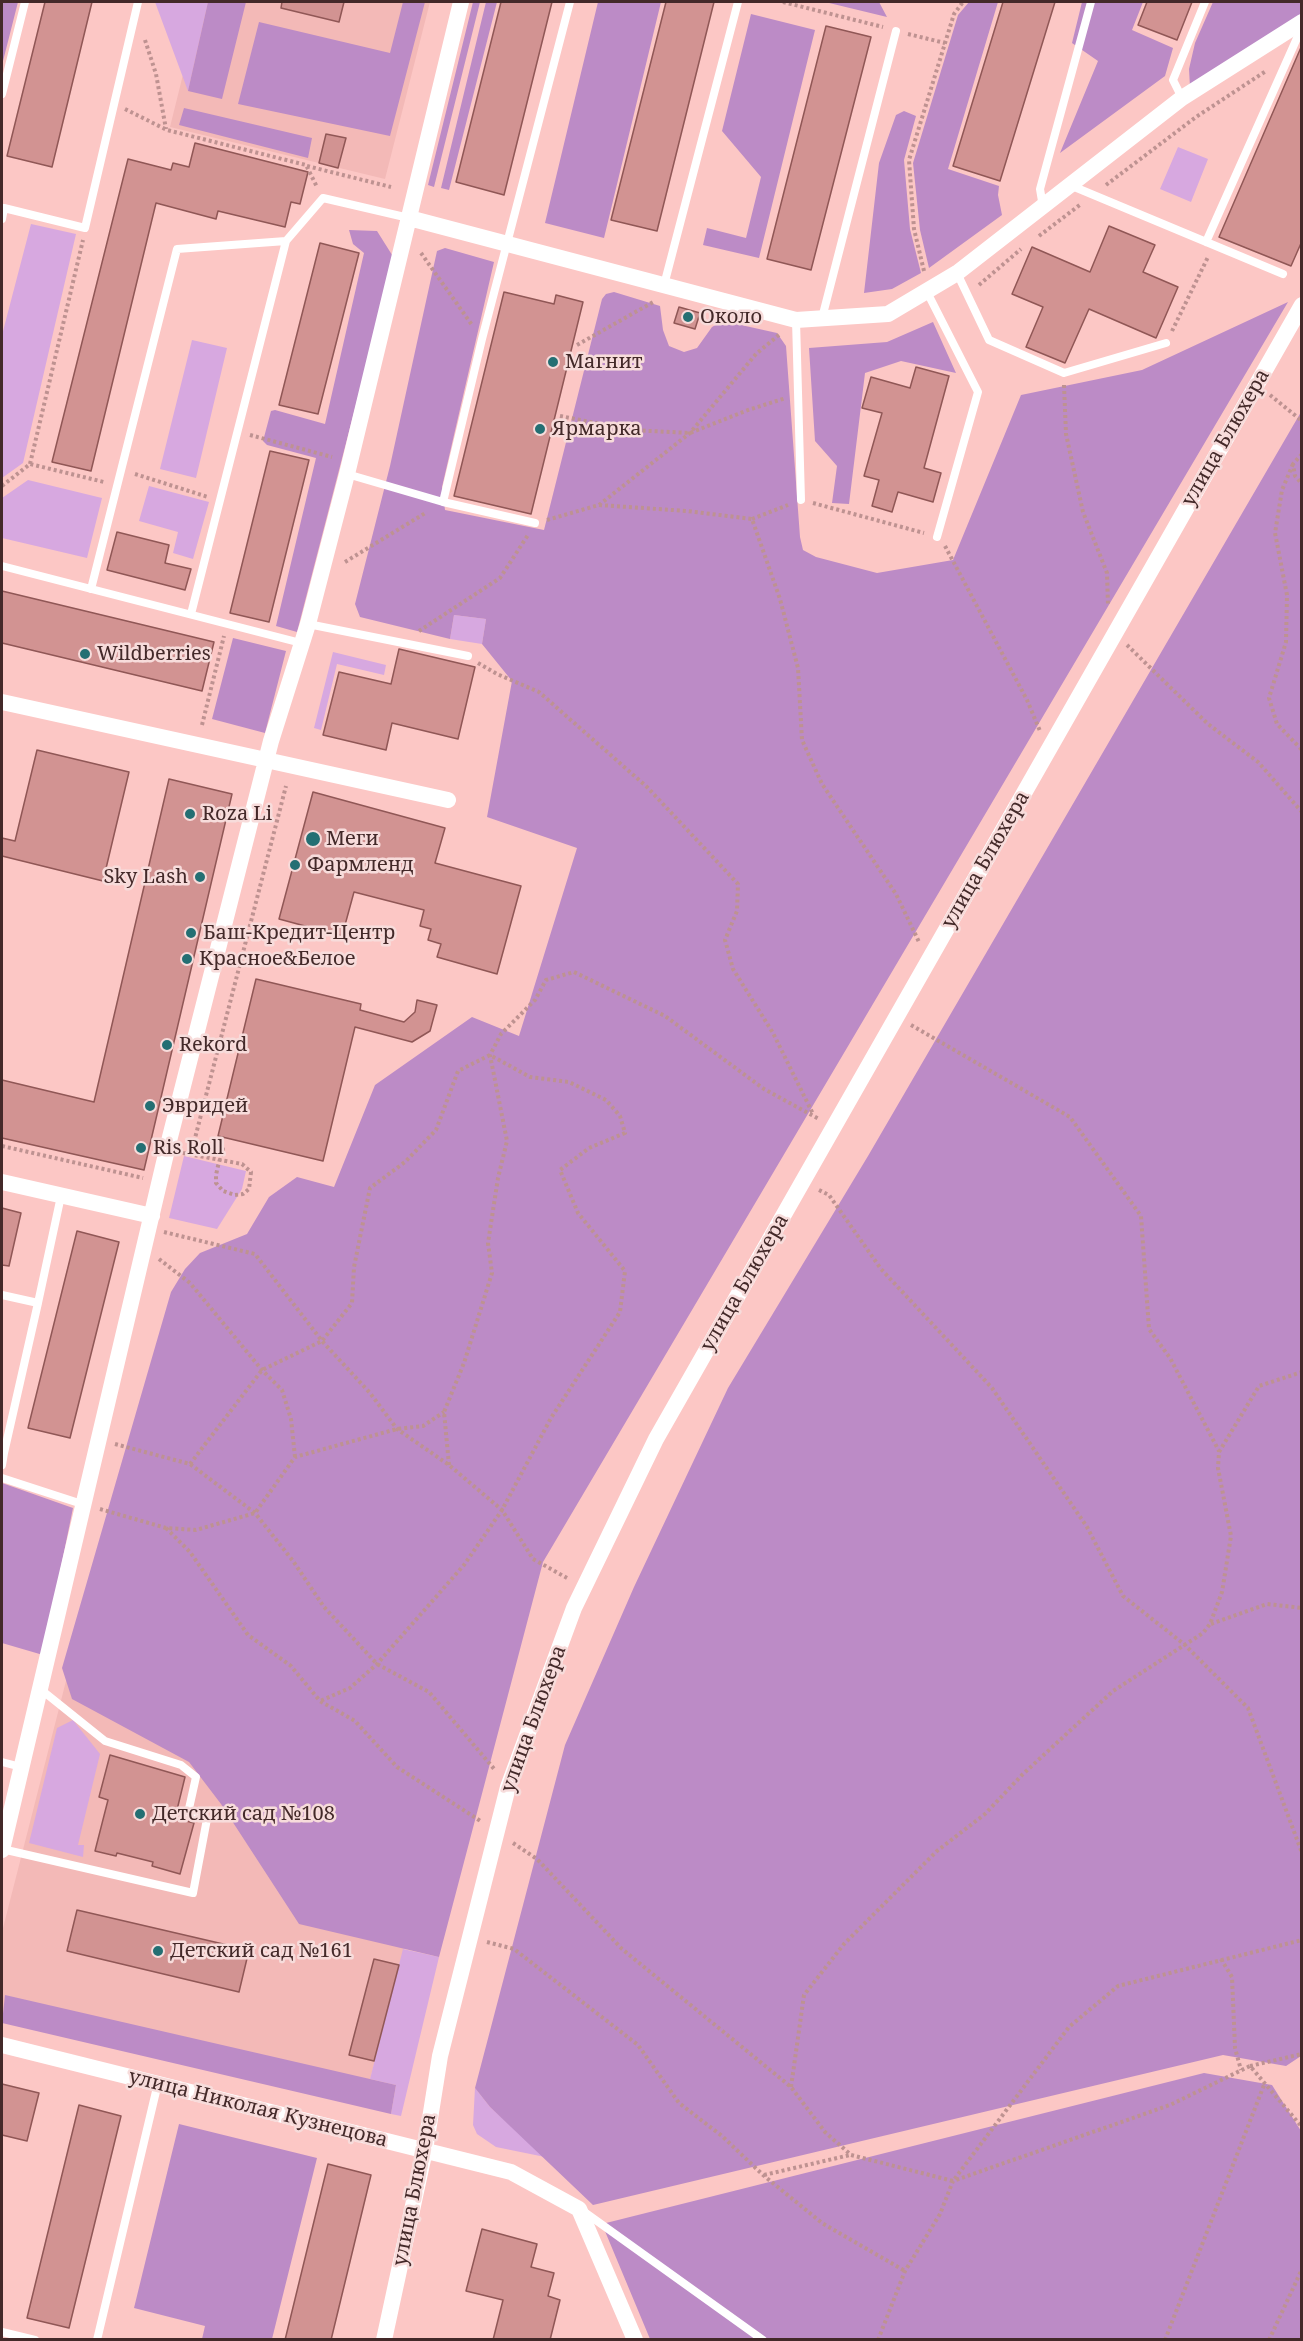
<!DOCTYPE html>
<html>
<head>
<meta charset="utf-8">
<style>
  body { margin:0 }
  #map { position:relative; width:1303px; height:2341px; overflow:hidden; background:#fcc7c5; font-family:"Noto Serif",serif }
  canvas { display:block }
  .frame { position:absolute; inset:0; border:3px solid #432929; pointer-events:none }
</style>
</head>
<body>
<div id="map">
<canvas width="1303" height="2341"></canvas>
<div class="frame"></div>
</div>
<script>
const g = document.querySelector('canvas').getContext('2d');
g.lineJoin = 'round';
function fillPath(path, color) { g.fillStyle = color; g.fill(path, 'evenodd'); }
const poly = rows => new Path2D(rows.map(r => 'M' + r).join(''));
function stroke(path, color, width, dash) { g.strokeStyle = color; g.lineWidth = width; g.lineCap = dash ? 'butt' : 'round'; g.setLineDash(dash || []); g.stroke(path); }
function label(font, color, halo, rows, align = 'center') {
  g.font = font + ' "Noto Serif",serif'; g.lineWidth = 5; g.setLineDash([]); g.textBaseline = 'middle'; g.strokeStyle = halo; g.fillStyle = color; for (const [text, x, y, turn = 0] of rows) {
    g.save(); g.translate(x, y); g.rotate((+turn || 0) * Math.PI / 180); g.textAlign = isNaN(turn) ? turn : align; if (halo) g.strokeText(text, 0, 0); g.fillText(text, 0, 0); g.restore();
  }
}
fillPath(poly([
  [201,2,430,2,385,179,170,127],
  [105,1528,438,1815,364,2103,2,2019,2,1932]
]), '#f3b9b7');
fillPath(poly([
  [155,2,208,2,188,91],
  [1178,147,1208,159,1191,202,1160,189],
  [31,224,76,234,23,463,2,478,2,335],
  [192,340,227,348,196,478,160,469],
  [28,480,102,498,87,558,2,538,2,498],
  [149,486,209,502,193,559,173,553,178,532,139,521],
  [454,615,486,619,482,644,450,639],
  [333,652,386,665,384,675,337,664,321,730,314,728],
  [184,1156,246,1171,242,1189,217,1229,169,1218],
  [73,1720,100,1754,78,1845,84,1845,83,1857,29,1843,57,1728],
  [403,1949,439,1957,401,2116,391,2114,396,2085,370,2079],
  [475,2088,490,2107,545,2157,496,2147,477,2134,473,2125]
]), '#d7a8e0');
fillPath(poly([
  [2,2,18,2,2,65],
  [208,2,246,2,222,99,188,91],
  [403,2,425,2,390,136,238,104,259,22,390,53],
  [473,2,480,2,434,187,428,185],
  [486,2,497,2,449,190,441,188],
  [598,2,661,2,604,238,545,223],
  [825,2,879,2,887,17],
  [969,2,998,2,948,169,999,186,998,195,1002,215,929,268,920,230,913,163,958,15],
  [1082,2,1143,2,1132,30,1173,48,1165,76,1060,153,1098,61,1072,43],
  [1213,2,1301,2,1301,23,1190,87,1189,69,1195,43],
  [751,14,815,30,759,258,703,245,707,228,746,238,761,177,722,131],
  [184,108,312,138,308,158,179,125],
  [904,111,916,116,904,160,910,229,921,273,892,289,864,293,879,163,896,115],
  [349,230,377,231,394,258,297,632,276,626,316,458,267,445,263,441,271,411,275,410,325,424,364,253,353,244],
  [445,248,494,262,442,487,445,510,544,530,602,299,606,294,614,292,660,306,663,330,669,346,684,352,697,348,712,327,723,321,777,333,786,346,800,537,803,550,816,557,877,573,953,560,1021,395,1142,370,1288,302,543,1562,439,1957,299,1924,221,1804,189,1762,72,1699,62,1668,171,1292,185,1269,200,1253,247,1234,269,1197,297,1177,334,1187,375,1085,472,1017,519,1036,577,848,487,817,512,681,482,644,486,619,454,615,450,639,360,617,355,604,390,466,437,251],
  [933,322,956,373,901,361,865,373,849,504,832,503,837,466,815,441,809,348,887,342],
  [1301,412,1301,2056,1286,2066,1223,2055,593,2205,490,2107,475,2088,565,1745,634,1587,728,1388,868,1156],
  [233,638,286,651,265,733,212,719],
  [2,1483,73,1508,43,1655,2,1643],
  [5,1995,396,2085,391,2114,2,2023],
  [1204,2073,1272,2085,1301,2131,1301,2339,650,2339,602,2224],
  [179,2124,317,2158,272,2339,202,2339,205,2326,134,2308]
]), '#bc8bc6');
const building = poly([
  [45,2,92,2,52,167,7,156,45,2],
  [282,2,344,2,339,22,281,8,282,2],
  [501,2,552,2,504,195,456,182,501,2],
  [666,2,714,2,657,231,611,220,666,2],
  [1003,2,1055,2,1000,181,953,166,1003,2],
  [1147,2,1192,2,1177,40,1138,25,1147,2],
  [826,26,871,37,811,270,767,259,826,26],
  [1302,45,1302,241,1291,266,1219,237,1302,45],
  [326,134,346,138,338,168,319,163,326,134],
  [195,143,308,172,300,204,291,202,285,227,218,211,216,219,156,203,91,471,52,462,128,159,171,170,173,163,189,167,195,143],
  [1109,226,1155,245,1143,272,1178,287,1156,338,1089,309,1065,363,1026,347,1043,307,1012,294,1032,247,1090,272,1109,226],
  [320,243,359,253,318,414,279,405,320,243],
  [504,292,554,304,556,295,583,302,531,514,454,496,504,292],
  [679,307,700,313,695,329,674,323,679,307],
  [916,367,949,376,924,468,941,473,933,502,898,492,892,512,872,506,879,480,864,476,882,413,862,408,871,377,910,388,916,367],
  [270,451,309,460,269,622,230,613,270,451],
  [117,532,169,545,165,563,191,569,185,590,107,570,117,532],
  [2,591,214,642,202,691,2,643,2,591],
  [399,649,475,667,458,739,392,723,386,750,323,735,339,672,391,684,399,649],
  [37,750,129,772,103,881,2,856,2,838,15,841,37,750],
  [169,779,232,794,144,1170,2,1138,2,1080,94,1102,169,779],
  [313,792,445,828,435,863,521,886,497,974,437,957,441,944,428,940,431,929,420,926,424,910,354,892,342,936,279,919,313,792],
  [256,979,361,1004,360,1010,404,1022,415,1012,417,1000,437,1005,430,1031,412,1042,355,1027,323,1161,218,1136,256,979],
  [2,1208,21,1213,9,1266,2,1265,2,1208],
  [77,1231,119,1242,70,1438,28,1428,77,1231],
  [110,1755,185,1777,175,1818,194,1823,180,1874,152,1866,153,1862,117,1853,116,1856,95,1851,108,1800,99,1797,110,1755],
  [77,1910,249,1950,239,1992,67,1951,77,1910],
  [374,1959,399,1965,374,2061,349,2055,374,1959],
  [2,2084,39,2093,27,2141,2,2135,2,2084],
  [79,2105,121,2116,69,2328,27,2318,79,2105],
  [328,2164,371,2175,331,2340,285,2340,328,2164],
  [482,2229,537,2244,531,2267,554,2273,548,2296,560,2300,550,2340,493,2340,503,2300,466,2291,482,2229]
]);
fillPath(building, '#d29392');
stroke(building, '#905756', 1.5);
stroke(poly([
  [783,2,883,27],
  [908,34,945,43],
  [145,40,156,74,166,129],
  [125,109,167,130,306,165,317,187],
  [307,166,391,187],
  [1106,185,1196,117,1266,71],
  [1039,236,1081,204],
  [421,253,472,325],
  [924,271,914,229,909,160,954,14,963,2],
  [979,285,1021,249],
  [1172,331,1208,257],
  [577,345,655,301],
  [1064,385,1066,434,1083,512,1107,573,1108,605],
  [1270,395,1302,421],
  [560,416,631,430,690,433,748,410,786,398],
  [250,435,332,457],
  [1302,454,1293,464,1295,476,1302,484],
  [30,464,83,240],
  [1293,464,1282,490,1275,533,1287,595,1286,642,1269,698,1277,724,1302,750],
  [135,474,208,497],
  [2,486,30,464,104,482],
  [813,503,924,533],
  [599,505,687,511,752,519,780,599,798,668,802,740,822,784,896,894,919,942],
  [752,519,788,505],
  [547,520,599,505,690,433,756,354,780,334],
  [945,546,1027,700,1040,731],
  [345,562,427,512],
  [419,631,500,578,528,535],
  [1127,645,1208,724,1258,762,1302,812],
  [478,663,497,674,539,692,647,787,738,884,737,911,725,940,733,969,773,1033,813,1114],
  [202,725,224,636],
  [911,1025,1070,1117,1141,1216,1149,1329,1170,1358,1219,1451],
  [194,1142,286,786],
  [2,1146,143,1178],
  [183,1153,242,1164,251,1172,249,1189,243,1194,235,1195,223,1191,216,1183,216,1175,218,1166,223,1149,186,1140],
  [819,1190,829,1195,881,1269,992,1388,1087,1527,1123,1596,1185,1645,1248,1708,1302,1853],
  [164,1232,255,1254,322,1341,370,1393,397,1429,449,1465,502,1510,533,1559,567,1578],
  [159,1259,190,1283,262,1370,282,1390,291,1419,295,1457],
  [115,1444,190,1464,255,1513,293,1561,324,1607,377,1664,429,1692,495,1770],
  [190,1464,262,1370,322,1341,352,1303,354,1267,370,1188,405,1162,436,1130,458,1071,490,1055,530,1077,569,1082,606,1100,620,1116,625,1133,589,1148,560,1170,578,1213,625,1271,620,1312,551,1418,502,1510,464,1565,377,1664,350,1688,320,1701],
  [449,1465,444,1412,464,1363,492,1273,488,1243,498,1178,507,1141,490,1055,501,1034,535,1000,546,980,574,972,665,1016,764,1089,819,1119],
  [100,1509,166,1528,196,1530,255,1513,295,1457,397,1429,423,1426,444,1412],
  [166,1528,190,1552,248,1635,291,1666,320,1701,355,1721,397,1767,482,1822],
  [1211,1624,1267,1604,1302,1608],
  [513,1843,537,1859,622,1949,791,2087,825,2132,851,2155,953,2181,1069,2027,1118,1986,1302,1940],
  [487,1942,514,1949,638,2045,679,2103,722,2136,763,2175,822,2223,905,2271],
  [1221,1959,1232,1977,1235,2048,1241,2070],
  [1250,2066,1302,2054],
  [791,2087,804,1995,844,1944,937,1851,985,1814,1022,1775,1113,1691,1203,1633,1210,1624,1222,1592,1231,1536,1218,1468,1219,1452,1259,1386,1302,1372],
  [764,2175,850,2155],
  [878,2340,905,2271,940,2214,953,2181,1170,2105,1250,2066,1302,2127],
  [1165,2340,1264,2085],
  [1269,2340,1302,2269]
]), '#be9291', 4, [3, 3]);
stroke(poly([
  [2,94,25,2],
  [1182,98,1173,80,1205,2],
  [1072,186,1283,274],
  [1043,207,1040,189,1091,2],
  [2,219,4,208,85,228,138,2],
  [1206,242,1302,27],
  [957,273,989,340,1064,373,1166,343],
  [664,285,738,2],
  [927,292,978,392,937,537],
  [822,318,896,31],
  [796,320,801,500],
  [347,474,443,502,535,523],
  [443,502,482,339,570,2],
  [2,566,301,643],
  [91,589,177,249,286,241],
  [191,614,286,241,323,198,409,218],
  [308,624,468,656],
  [2,1295,38,1303,61,1196],
  [2,1453,4,1453,2,1465],
  [4,1453,38,1303],
  [2,1478,82,1504],
  [2,1762,21,1767],
  [2,1849,193,1893,207,1819,188,1813,196,1777,181,1765,105,1741,39,1688],
  [583,2211,763,2340],
  [2,2332,35,2340],
  [97,2340,158,2083]
]), '#fff', 8);
stroke(poly([
  [409,218,796,320,888,314,957,273,1182,98,1302,22],
  [2,702,448,800],
  [2,1182,152,1216],
  [2,1850,170,1137,271,741,308,624,347,474,461,2],
  [2,2045,511,2172,579,2209,635,2340],
  [384,2340,425,2150,440,2056,508,1787,574,1608,656,1439,1302,305]
]), '#fff', 16);
for (const [x, y, r, color] of [
  [688,317,6,"#246f73"],
  [553,362,6,"#246f73"],
  [540,429,6,"#246f73"],
  [85,654,6,"#246f73"],
  [190,814,6,"#246f73"],
  [313,839,8,"#246f73"],
  [295,865,6,"#246f73"],
  [200,877,6,"#246f73"],
  [191,933,6,"#246f73"],
  [187,959,6,"#246f73"],
  [167,1045,6,"#246f73"],
  [150,1106,6,"#246f73"],
  [141,1148,6,"#246f73"],
  [140,1814,6,"#246f73"],
  [158,1951,6,"#246f73"]
]) { const dot = new Path2D(); dot.arc(x, y, r, 0, 2 * Math.PI); g.fillStyle = color; g.fill(dot); stroke(dot, '#f7dcdb', 2); }
label('20px', '#432929', '#f7dcdb', [
  ["Около",700,317],
  ["Магнит",565,362],
  ["Ярмарка",552,429],
  ["Wildberries",97,654],
  ["Roza Li",202,814],
  ["Меги",326,839],
  ["Фармленд",307,865],
  ["Sky Lash",188,877,"right"],
  ["Баш-Кредит-Центр",203,933],
  ["Красное&Белое",199,959],
  ["Rekord",179,1045],
  ["Эвридей",162,1106],
  ["Ris Roll",153,1148],
  ["Детский сад №108",152,1814],
  ["Детский сад №161",170,1951]
], 'left');
label('20px', '#432929', '#f7dcdb', [
  ["улица Блюхера",1226,438,-60],
  ["улица Блюхера",986,860,-60],
  ["улица Блюхера",745,1283,-60],
  ["улица Блюхера",534,1719,-70],
  ["улица Николая Кузнецова",258,2109,14],
  ["улица Блюхера",415,2190,-79]
]);
</script>
</body>
</html>
